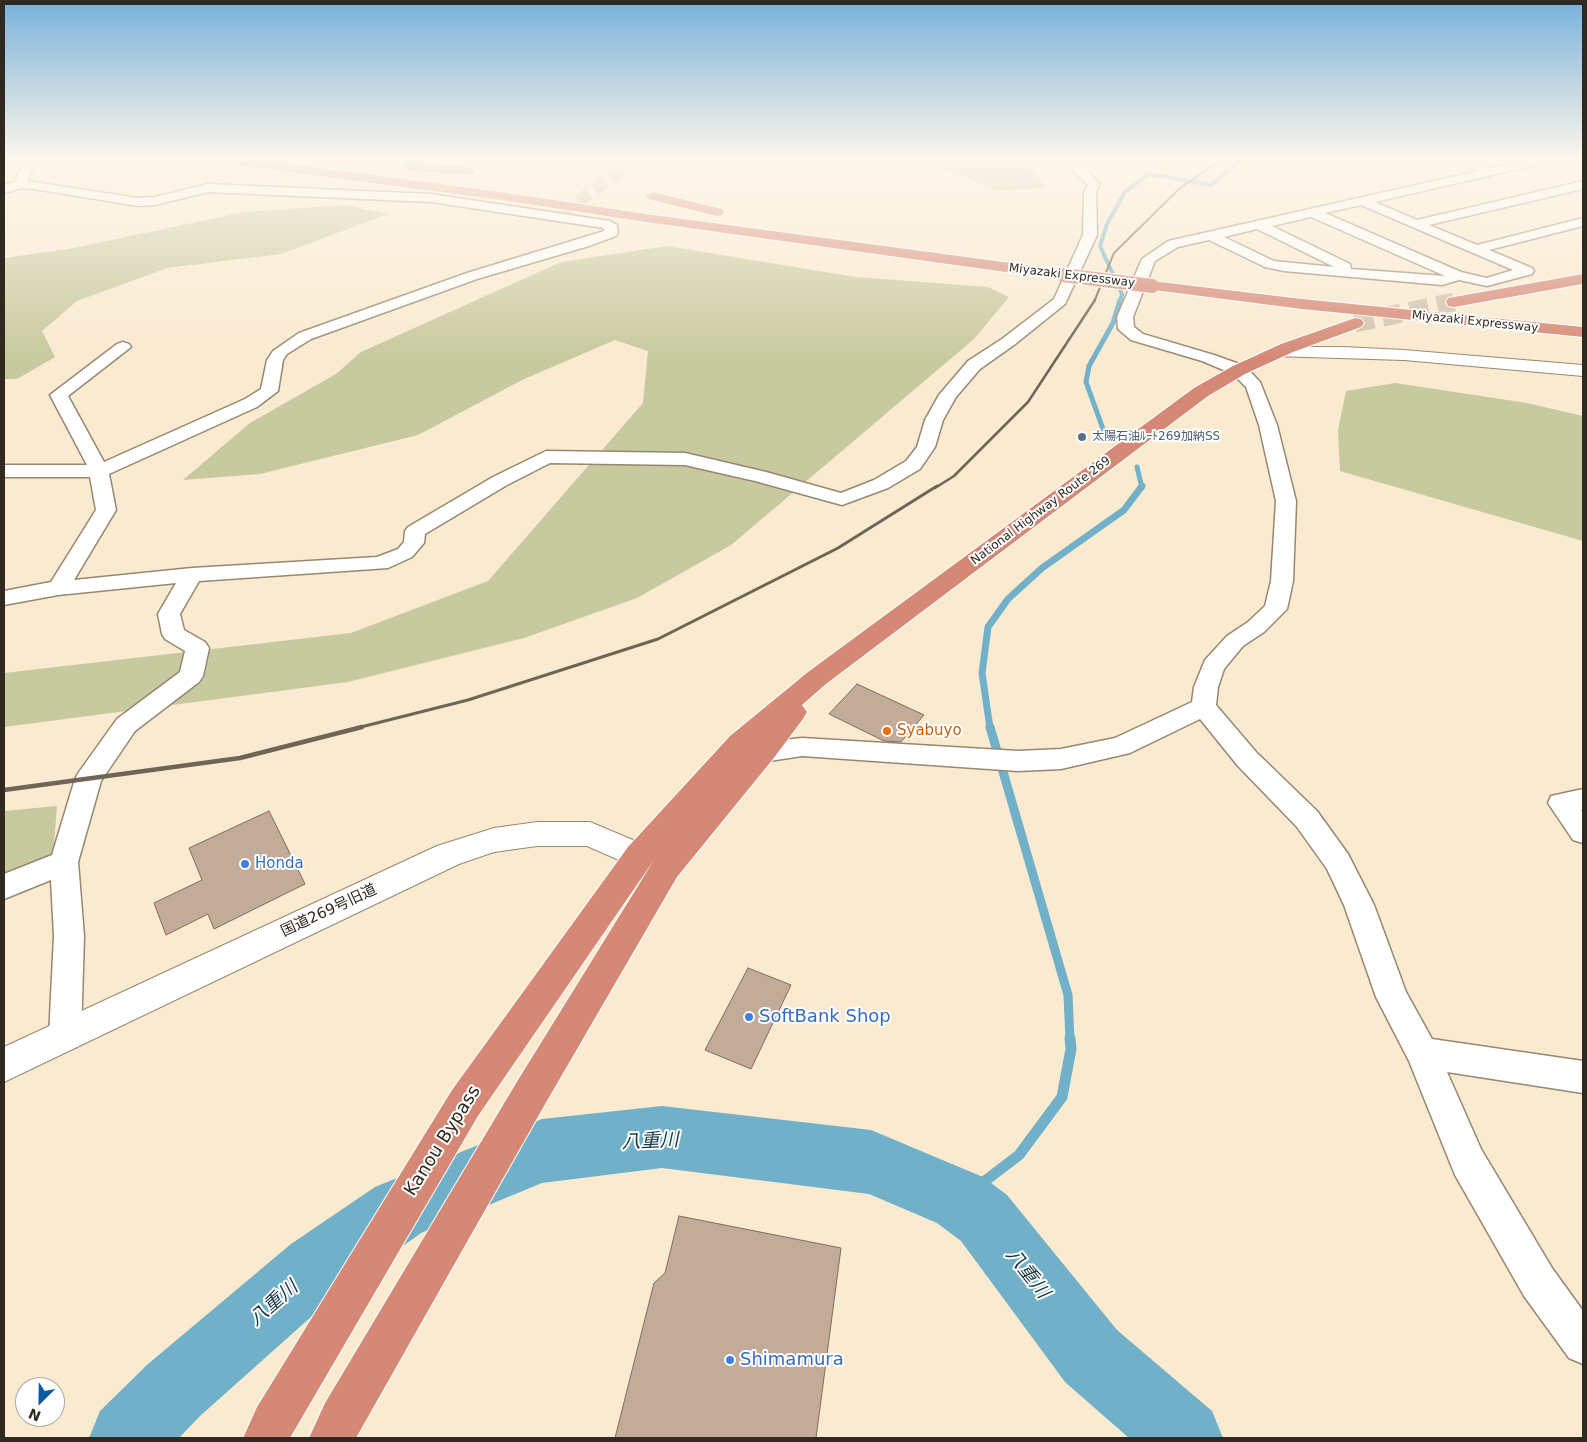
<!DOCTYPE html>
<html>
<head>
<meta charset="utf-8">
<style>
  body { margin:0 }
  #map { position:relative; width:1587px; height:1442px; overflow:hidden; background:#faead0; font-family:"DejaVu Sans",sans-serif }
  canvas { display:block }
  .frame { position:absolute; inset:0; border:5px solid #2f291f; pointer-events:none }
  .north { position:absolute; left:15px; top:1377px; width:50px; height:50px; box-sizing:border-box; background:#fff; border:1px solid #aca9a5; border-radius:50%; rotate:203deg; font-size:14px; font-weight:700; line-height:20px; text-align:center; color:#2f291f }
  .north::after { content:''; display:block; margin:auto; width:18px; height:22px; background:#0c57a6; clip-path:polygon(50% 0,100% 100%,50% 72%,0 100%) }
</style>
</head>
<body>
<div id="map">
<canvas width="1587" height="1442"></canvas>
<div class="frame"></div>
<div class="north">N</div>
</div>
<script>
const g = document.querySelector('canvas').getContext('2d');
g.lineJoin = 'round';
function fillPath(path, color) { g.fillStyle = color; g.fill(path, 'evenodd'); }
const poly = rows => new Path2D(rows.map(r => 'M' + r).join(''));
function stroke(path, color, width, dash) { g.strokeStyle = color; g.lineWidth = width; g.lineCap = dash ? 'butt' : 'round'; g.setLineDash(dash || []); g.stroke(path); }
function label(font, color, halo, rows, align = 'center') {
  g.font = font + ' "DejaVu Sans","Noto Sans JP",sans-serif'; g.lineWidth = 4; g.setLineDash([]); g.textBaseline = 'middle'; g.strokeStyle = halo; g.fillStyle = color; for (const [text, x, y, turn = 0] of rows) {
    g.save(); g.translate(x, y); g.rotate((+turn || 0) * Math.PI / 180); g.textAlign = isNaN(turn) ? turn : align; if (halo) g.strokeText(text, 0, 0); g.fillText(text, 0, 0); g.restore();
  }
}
fillPath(poly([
  [890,157,1020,157,1046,187,999,191,935,165],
  [345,205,388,214,281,254,167,268,77,301,42,331,55,357,17,379,4,379,4,258,68,249,245,212],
  [667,246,856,277,988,287,1009,297,974,339,731,545,637,598,524,638,348,682,4,727,4,673,351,633,488,581,643,403,648,351,615,340,522,380,418,435,260,474,183,480,250,423,336,374,361,352,561,262],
  [1395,383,1527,403,1583,416,1583,541,1340,471,1338,430,1346,391],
  [57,806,53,857,4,877,4,811]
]), '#c7c99e');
stroke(poly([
  [1120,302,1122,294,1100,246,1107,224,1125,192,1149,174,1211,185,1240,161,1248,157]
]), '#70b0c8', 4);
stroke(poly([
  [1107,440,1086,382,1089,366,1113,323,1120,300],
  [1137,467,1142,488]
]), '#70b0c8', 5);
stroke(poly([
  [990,728,982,673,988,627,1008,599,1042,568,1124,510,1142,486]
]), '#70b0c8', 7);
stroke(poly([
  [990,727,1068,995,1070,1040]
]), '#70b0c8', 9);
stroke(poly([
  [960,1200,1019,1155,1062,1097,1071,1049,1070,1038]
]), '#70b0c8', 11);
fillPath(poly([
  [662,1106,871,1130,983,1177,1007,1195,1117,1330,1212,1411,1223,1438,1129,1438,1065,1382,961,1241,937,1223,869,1194,662,1168,542,1183,421,1233,339,1292,200,1416,179,1438,89,1438,100,1411,148,1364,291,1244,375,1187,542,1119,662,1106]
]), '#70b0c8');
const building = poly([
  [857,684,924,715,901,742,884,741,829,714,857,684],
  [269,811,305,884,214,929,208,914,166,935,154,903,202,880,189,848,269,811],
  [748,968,791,985,751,1069,705,1050,748,968],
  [679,1216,841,1248,816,1438,615,1438,654,1283,665,1273,679,1216]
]);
fillPath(building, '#c3ab99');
stroke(building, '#816b5a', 1);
stroke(poly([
  [562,213,637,159]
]), '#d1c3ad', 13, [13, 7]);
stroke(poly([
  [1355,323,1454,302]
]), '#d1c3ad', 19, [19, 9]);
const lane = poly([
  [41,157,52,157,73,163,70,165,41,157]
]);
const street = poly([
  [26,157,38,157,27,181,138,198,155,197,208,184,431,194,610,221,617,225,618,233,616,236,589,246,477,279,311,339,287,354,283,360,278,391,257,407,109,474,116,510,74,580,192,568,377,557,398,549,404,542,405,531,408,527,493,477,546,451,685,453,766,472,841,493,874,480,906,461,917,447,925,420,939,395,968,361,1002,339,1054,299,1083,235,1084,192,1088,185,1076,173,1061,164,1025,160,1019,157,1068,159,1084,167,1100,184,1096,192,1097,235,1065,304,1014,345,980,369,956,397,943,420,935,447,920,469,888,488,842,505,755,481,685,465,550,463,507,485,425,534,424,543,412,557,388,568,199,581,180,614,184,630,205,642,209,648,203,676,199,682,135,731,101,781,78,862,84,936,81,1036,76,1047,65,1051,54,1047,49,1036,54,936,51,880,4,899,4,874,52,855,75,779,79,772,117,719,180,672,185,651,165,639,162,634,158,614,176,583,58,595,4,605,4,591,51,582,96,510,90,477,4,477,4,465,87,465,50,395,117,344,123,342,129,344,131,347,68,396,104,462,245,399,261,389,267,360,273,351,299,333,467,273,604,231,604,228,431,202,208,192,155,205,138,206,34,189,21,188,4,193,4,185,15,182,26,157],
  [632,157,645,157,641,161,637,162,633,161,632,157],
  [1444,157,1461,157,1492,168,1542,157,1564,157,1558,160,1375,202,1417,220,1583,181,1583,189,1429,225,1477,245,1583,218,1583,226,1489,250,1532,268,1534,271,1532,274,1487,286,1459,280,1442,285,1284,271,1265,267,1209,240,1178,247,1155,261,1133,317,1134,327,1143,334,1214,355,1245,366,1260,382,1277,425,1296,501,1293,581,1287,609,1264,632,1243,646,1224,669,1218,687,1216,705,1256,752,1317,811,1348,854,1374,905,1406,992,1432,1039,1583,1061,1583,1093,1447,1072,1481,1149,1552,1268,1583,1311,1583,1364,1569,1358,1524,1296,1455,1175,1409,1061,1376,997,1344,905,1327,869,1297,827,1238,766,1200,719,1130,753,1061,769,1018,771,802,756,763,762,737,753,733,746,737,739,746,737,764,742,802,738,1018,751,1061,749,1115,738,1192,702,1194,687,1205,660,1227,636,1248,622,1265,606,1271,581,1276,501,1259,425,1246,387,1233,374,1202,361,1131,340,1118,329,1117,317,1142,259,1168,241,1478,171,1444,157],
  [1361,205,1513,270,1487,278,1461,272,1325,213,1361,205],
  [1311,217,1445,276,1351,269,1350,264,1272,226,1311,217],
  [1257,229,1334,267,1274,261,1224,237,1257,229],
  [1583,789,1583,809,1581,810,1583,812,1583,843,1573,840,1548,803,1551,796,1583,789]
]);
const secondary = poly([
  [1279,347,1343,347,1404,350,1583,365,1583,376,1404,360,1273,356,1270,352,1273,348,1279,347],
  [537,822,590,822,671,856,676,865,671,874,660,878,587,846,537,846,494,852,459,864,4,1082,4,1047,437,846,494,828,537,822]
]);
const highway = poly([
  [200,157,237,157,501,192,646,214,1063,270,1069,272,1071,275,1069,278,1063,280,646,222,501,200,206,161,200,157],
  [410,163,470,167,477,171,470,175,405,170,403,167,405,164,410,163],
  [653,192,722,209,724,212,722,215,717,216,648,199,646,196,653,192],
  [1583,274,1583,284,1454,307,1448,306,1446,302,1448,298,1454,297,1583,274],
  [1152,281,1302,299,1583,327,1583,337,1302,309,1146,289,1144,286,1146,283,1152,281],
  [1355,318,1361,319,1364,323,1361,327,1293,352,1245,374,1208,396,826,684,802,705,807,712,803,719,773,759,677,877,544,1106,356,1438,309,1438,325,1403,518,1080,654,860,478,1116,290,1438,243,1438,257,1407,452,1090,628,847,730,736,808,672,1194,388,1233,366,1281,344,1355,318]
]);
stroke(lane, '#968870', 3);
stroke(street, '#968870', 3);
stroke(secondary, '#968870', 2);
stroke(highway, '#fff', 2);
fillPath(lane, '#fff');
fillPath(street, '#fff');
fillPath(secondary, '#fff');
fillPath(highway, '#d58876');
stroke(poly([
  [1094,302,1114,253,1179,189,1224,157]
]), '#6e6556', 2);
stroke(poly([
  [935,488,954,476,1028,402,1095,300]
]), '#6e6556', 2.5);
stroke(poly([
  [357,728,468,700,658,639,838,548,937,486]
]), '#6e6556', 3);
stroke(poly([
  [4,790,240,758,362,727]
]), '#6e6556', 4.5);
const highwayBridge = poly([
  [1063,275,1152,286]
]);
stroke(highwayBridge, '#fff', 16, []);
stroke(highwayBridge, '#d58876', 14);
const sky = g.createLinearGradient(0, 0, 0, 359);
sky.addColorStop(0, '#78b2db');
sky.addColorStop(0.44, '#fdf6ea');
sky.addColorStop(1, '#fdf6ea00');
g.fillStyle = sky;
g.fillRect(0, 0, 1587, 359);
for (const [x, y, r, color] of [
  [1082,437,5,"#5c6f8a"],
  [887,731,5,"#e8710a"],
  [245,864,5,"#3f7fe0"],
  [749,1017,5,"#3f7fe0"],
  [730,1360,5,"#3f7fe0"]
]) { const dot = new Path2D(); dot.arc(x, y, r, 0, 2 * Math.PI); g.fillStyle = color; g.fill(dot); stroke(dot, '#fff', 2); }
label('12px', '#2f291f', '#fff', [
  ["Miyazaki Expressway",1072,276,7],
  ["Miyazaki Expressway",1475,322,6],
  ["National Highway Route 269",1041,511,-37]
]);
label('12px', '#4e5e75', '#fff', [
  ["太陽石油ﾙｰﾄ269加納SS",1092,437]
], 'left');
label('15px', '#c56008', '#fff', [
  ["Syabuyo",897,731]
], 'left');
label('15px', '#366cbe', '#fff', [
  ["Honda",255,864]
], 'left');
label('15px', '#2f291f', '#fff', [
  ["国道269号旧道",329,911,-25]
]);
label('18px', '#366cbe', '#fff', [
  ["SoftBank Shop",759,1017],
  ["Shimamura",740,1360]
], 'left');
label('18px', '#2f291f', '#fff', [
  ["Kanou Bypass",443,1141,-58]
]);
label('italic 19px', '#183843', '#fff', [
  ["八重川",650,1142,-2],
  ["八重川",1027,1274,52],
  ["八重川",274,1304,-41]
]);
</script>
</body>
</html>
